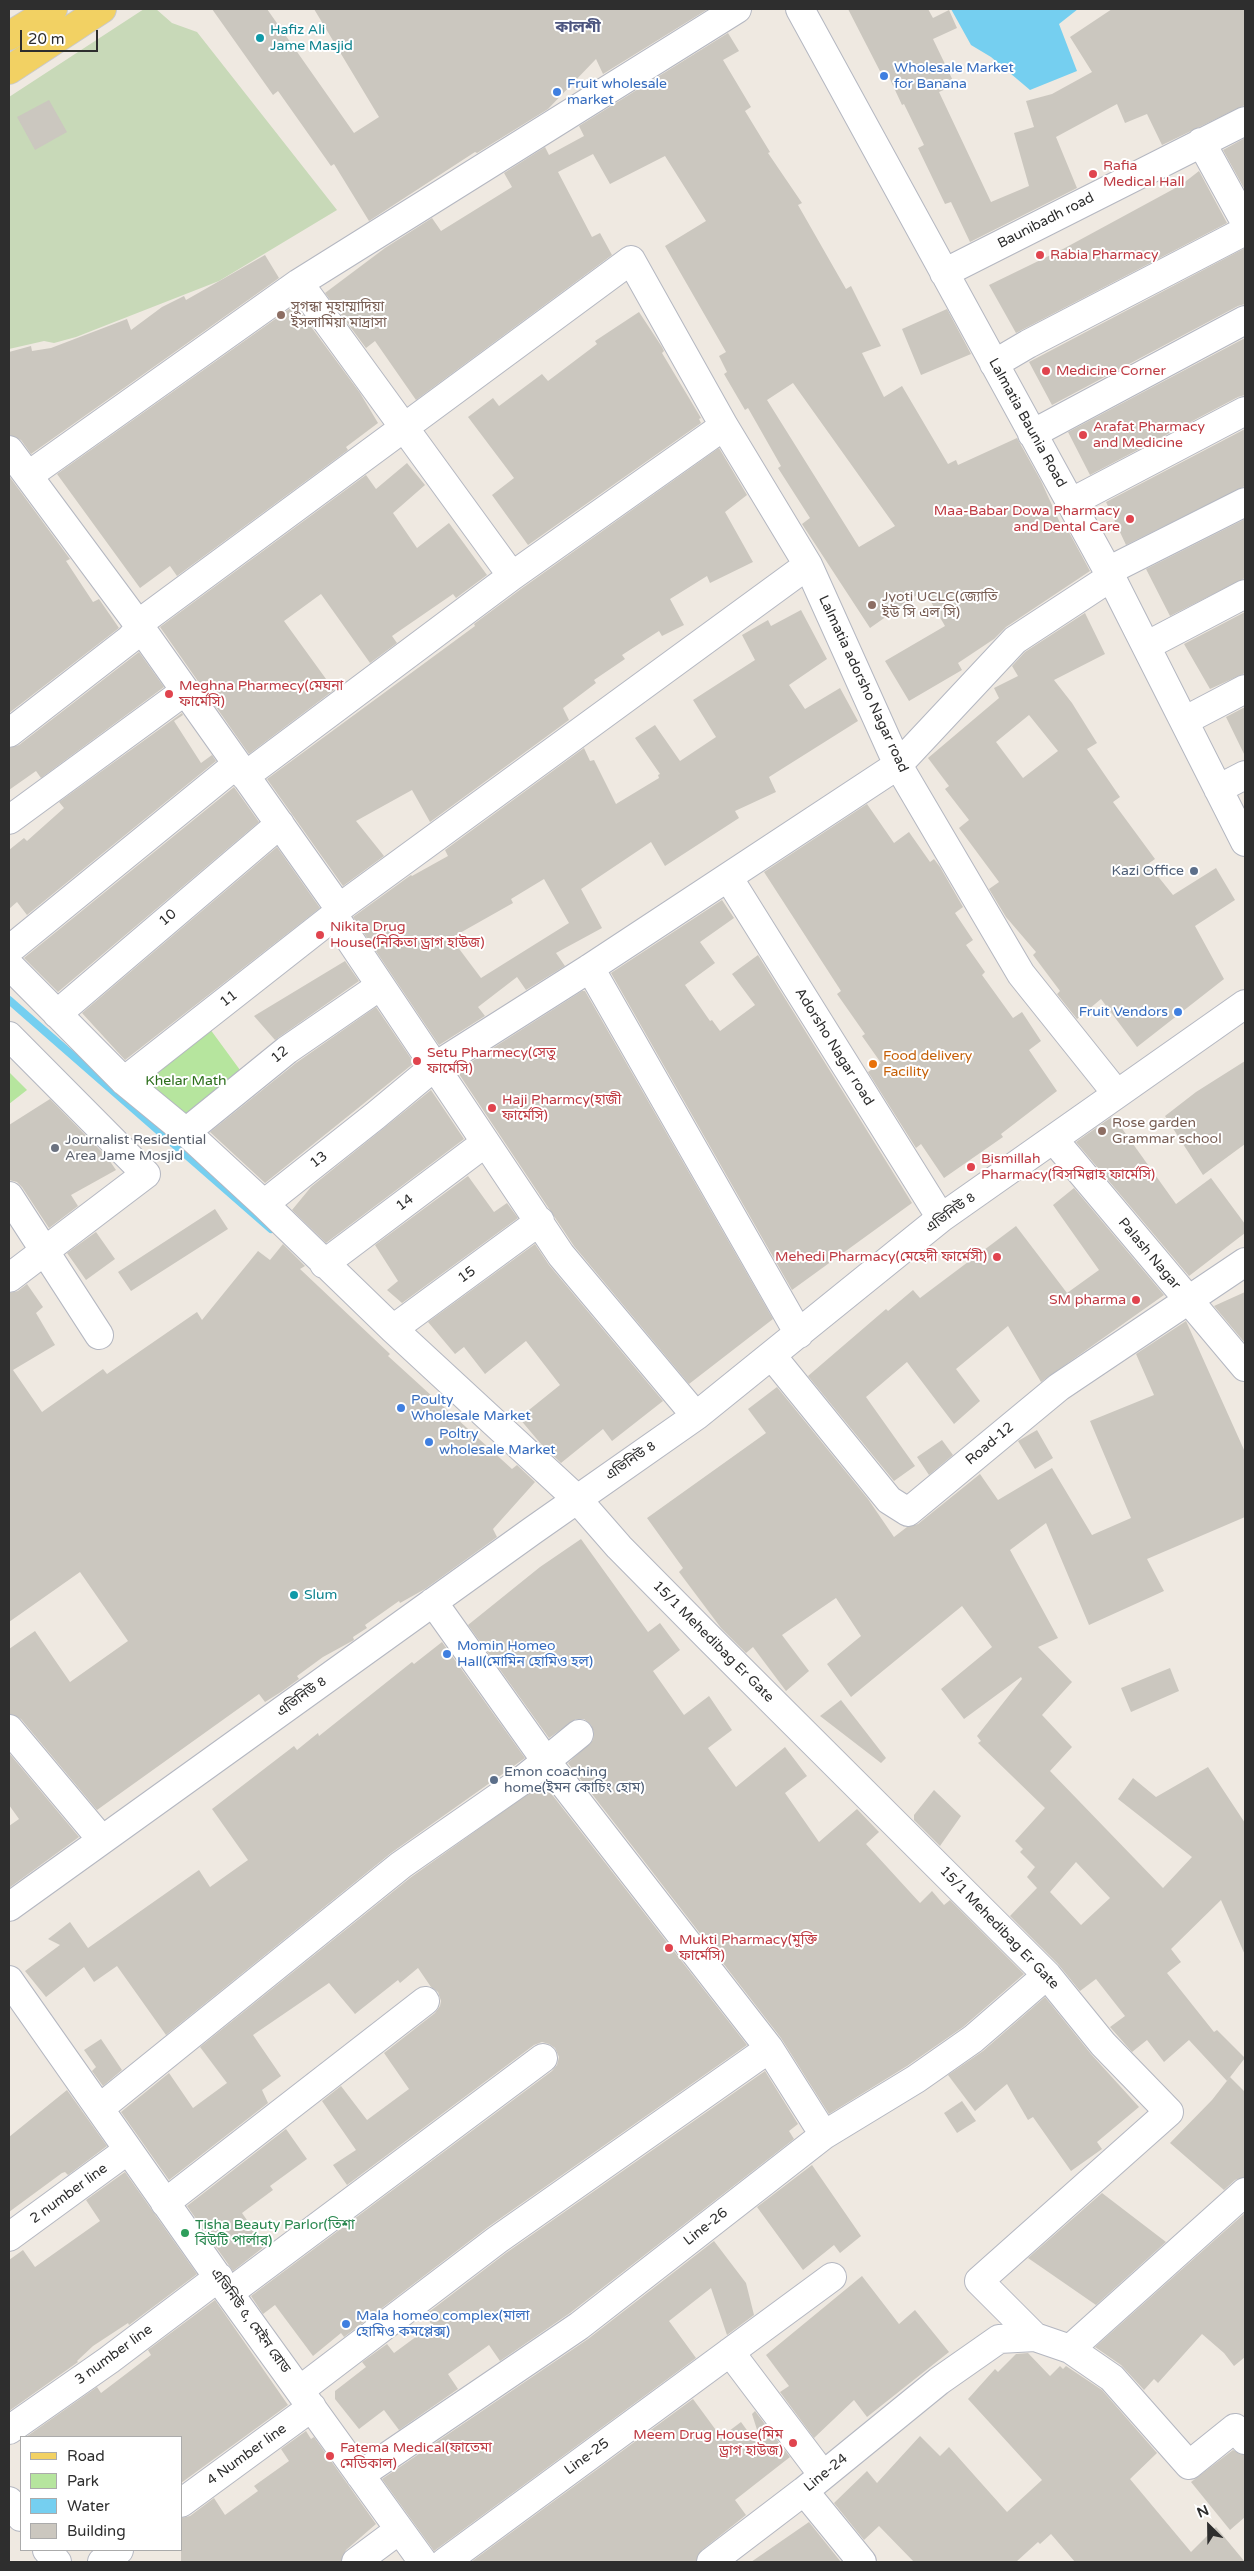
<!DOCTYPE html>
<html>
<head>
<meta charset="utf-8">
<style>
  body { margin:0 }
  #map { position:relative; width:1254px; height:2571px; overflow:hidden; background:#efe9e1; font-family:"Varela Round",sans-serif }
  canvas { display:block }
  .frame { position:absolute; inset:0; border:10px solid #2e2e2e; pointer-events:none }
  .legend { position:absolute; left:20px; top:2436px; width:162px; height:115px; box-sizing:border-box; background:#fff; border:1px solid #ababab; margin:0; padding:6px 9px; list-style:none; font-size:15px; color:#2e2e2e }
  .legend li { display:flex; align-items:center; gap:10px; height:25px }
  .legend b { width:25px; border:1px solid #ababab }
  .north { position:absolute; left:1184px; top:2501px; width:50px; height:50px; -webkit-text-stroke:4px #fff; paint-order:stroke; rotate:337deg; font-size:14px; font-weight:700; line-height:20px; text-align:center; color:#2e2e2e }
  .north::after { content:''; display:block; margin:auto; width:18px; height:22px; background:#2e2e2e; clip-path:polygon(50% 0,100% 100%,50% 72%,0 100%) }
  .scale { position:absolute; left:20px; top:30px; width:78px; height:22px; box-sizing:border-box; border:2px solid #2e2e2e; border-top:0; padding-left:6px; font-size:15px; line-height:18px; white-space:nowrap; color:#2e2e2e; -webkit-text-stroke:4px #fff; paint-order:stroke }
</style>
</head>
<body>
<div id="map">
<canvas width="1254" height="2571"></canvas>
<div class="frame"></div>
<ul class="legend">
<li><b style="height:6px;background:#f2d163"></b>Road</li>
<li><b style="height:14px;background:#b6e59e"></b>Park</li>
<li><b style="height:14px;background:#75cff0"></b>Water</li>
<li><b style="height:14px;background:#cbc7bf"></b>Building</li>
</ul>
<div class="north">N</div>
<div class="scale">20 m</div>
</div>
<script>
const g = document.querySelector('canvas').getContext('2d');
g.lineJoin = 'round';
function fillPath(path, color) { g.fillStyle = color; g.fill(path, 'evenodd'); }
const poly = rows => new Path2D(rows.map(r => 'M' + r).join(''));
function stroke(path, color, width, dash) { g.strokeStyle = color; g.lineWidth = width; g.lineCap = dash ? 'butt' : 'round'; g.setLineDash(dash || []); g.stroke(path); }
function label(font, color, halo, rows, align = 'center') {
  g.font = font + ' "Varela Round","Noto Sans Bengali",sans-serif'; g.lineWidth = 4; g.setLineDash([]); g.textBaseline = 'middle'; g.strokeStyle = halo; g.fillStyle = color; for (const [text, x, y, turn = 0] of rows) {
    g.save(); g.translate(x, y); g.rotate((+turn || 0) * Math.PI / 180); g.textAlign = isNaN(turn) ? turn : align; if (halo) g.strokeText(text, 0, 0); g.fillText(text, 0, 0); g.restore();
  }
}
fillPath(poly([
  [210,1029,240,1070,185,1118,138,1082],
  [9,1072,27,1090,9,1104]
]), '#b6e59e');
fillPath(poly([
  [144,9,156,9,172,23,197,32,337,210,219,281,76,337,54,343,44,341,9,349,9,97]
]), '#c8d9b8');
fillPath(poly([
  [951,9,1078,9,1059,24,1077,71,1030,90,991,57,971,45]
]), '#75cff0');
stroke(poly([
  [9,1000,271,1229]
]), '#75cff0', 8);
fillPath(poly([
  [212,9,267,9,354,133,379,117,314,9,708,9,603,74,596,59,548,109,477,153,475,152,369,221,334,164,331,166,278,91,273,95],
  [848,9,928,9,933,18,949,10,957,28,933,39,955,85,939,92,991,202,1029,186,1014,133,1034,127,1026,101,1052,94,1092,72,1070,37,1112,9,1245,9,1245,105,1162,145,1147,114,1125,123,1117,104,1056,137,1077,188,970,242,951,202,945,204,918,148,924,145,904,104,902,105,889,77,884,79],
  [728,33,739,51,723,60,751,107,745,111,770,152,768,153,802,203,798,205,846,289,851,286,881,346,862,353,884,397,902,386,948,464,956,460,958,465,1017,438,1041,481,1061,525,1064,523,1090,571,1006,627,994,639,958,663,962,670,909,701,885,661,945,626,924,590,870,628,802,524,810,518,778,468,781,466,748,408,745,410,724,374,727,372,719,356,726,352,665,246,706,221,665,156,610,184,593,154,558,172,592,237,600,233,612,255,416,400,375,341,366,348,325,293,385,248,432,218,441,231,512,187,504,173,545,147,549,155,584,136,579,126],
  [793,383,895,526,859,547,767,400],
  [49,100,67,132,35,150,17,117],
  [1245,138,1245,190,1223,150],
  [1199,171,1227,223,1016,333,989,285,1063,249,1181,185],
  [1245,248,1245,304,1238,306,1052,405,1029,362],
  [265,255,279,278,31,454,21,440,9,435,9,352,31,346,32,351,51,348,127,319,131,330,162,307,184,296,186,300],
  [295,305,360,393,378,423,346,447,348,450,177,576,170,566,140,588,57,474],
  [947,309,971,354,921,375,902,329],
  [639,312,662,347,664,351,662,353,701,418,699,419,701,423,528,545,492,495,514,478,468,417,493,398,499,406,542,374,548,381,597,344,595,341],
  [1245,338,1245,395,1238,397,1090,475,1068,432],
  [1245,429,1245,486,1126,545,1106,502],
  [719,448,747,495,725,512,753,562,710,583,707,576,670,599,684,625,662,636,659,631,622,655,625,659,594,680,596,683,563,708,569,720,430,822,412,790,356,821,384,856,343,886,267,779,475,626,474,624,521,589],
  [407,463,425,485,393,513,417,548,449,523,487,575,456,598,453,594,392,636,397,643,370,663,321,594,284,621,334,690,249,754,160,627,366,475,376,489],
  [9,476,70,559,66,561,93,602,99,599,119,628,9,713],
  [1245,519,1245,578,1170,616,1146,569],
  [801,610,827,659,789,685,805,709,840,688,858,721,769,777,776,792,735,811,739,818,665,866,651,842,581,889,602,928,556,953,565,966,526,990,517,977,478,1007,485,1016,439,1045,353,917,411,875,412,876,448,856,445,850,584,748,590,761,594,760,616,804,659,778,658,775,660,774,635,738,655,725,680,761,716,737,693,700,755,660,742,635,768,620,771,626],
  [544,879,569,923,481,978,451,938,513,903,511,899],
  [1245,612,1245,673,1210,689,1184,644],
  [1085,613,1105,654,1054,680,1072,703,1097,743,1087,749,1120,797,1113,802,1155,859,1148,864,1173,895,1216,868,1235,900,1195,926,1224,979,1137,1047,1101,999,1077,1019,1057,994,1060,991,1033,955,1036,952,1006,917,989,889,999,882,959,828,969,820,945,789,949,786,928,758,999,698,994,688,1018,676,1012,666,1025,652],
  [1029,715,1058,751,1023,778,996,742],
  [139,652,164,687,41,778,36,771,9,790,9,748,19,745],
  [1245,707,1245,756,1226,717],
  [182,713,183,715,174,721,201,763,212,755,216,761,27,915,17,902,9,909,9,850,24,838,27,841,64,808,59,802],
  [234,787,259,822,58,992,24,958],
  [867,804,894,843,909,832,930,862,934,859,940,867,963,907,955,913,973,940,966,945,985,972,982,975,1013,1018,1022,1012,1041,1041,1029,1050,1057,1091,1001,1134,1003,1137,944,1178,921,1144,916,1148,868,1072,881,1063,862,1036,865,1034,837,994,841,991,764,872],
  [277,847,320,908,125,1060,82,1013],
  [722,900,734,918,700,942,715,963,685,985,710,1021,712,1020,720,1031,755,1005,732,974,758,955,912,1203,792,1290,611,973],
  [345,961,359,981,275,1040,254,1016],
  [582,991,585,991,773,1319,689,1384,574,1246,457,1071],
  [376,1007,414,1063,265,1183,210,1132,296,1063],
  [1245,1061,1245,1144,1203,1175,1165,1116,1196,1092],
  [431,1090,464,1139,326,1243,292,1210,311,1187],
  [50,1099,107,1157,116,1170,71,1195,78,1206,49,1228,22,1187,17,1182,9,1180,9,1125],
  [1113,1116,1176,1204,1211,1178,1245,1224,1245,1233,1189,1276,1076,1142],
  [468,1176,494,1212,507,1203,518,1218,402,1303,387,1290,398,1281,375,1245],
  [1074,1188,1164,1295,1041,1382,1008,1326,956,1369,980,1401,954,1424,907,1362,866,1397,915,1466,894,1481,808,1376,886,1309,888,1311,913,1290,920,1298,1016,1226,1067,1293,1099,1270,1053,1205],
  [215,1209,228,1229,131,1291,118,1272],
  [96,1232,115,1259,86,1280,67,1253],
  [283,1244,305,1266,300,1269,390,1354,388,1356,512,1469,517,1465,535,1482,493,1529,497,1537,425,1589,400,1603,399,1601,365,1625,367,1628,353,1637,354,1640,323,1657,297,1676,299,1679,281,1692,265,1702,259,1694,97,1810,21,1719,9,1714,9,1649,35,1631,70,1682,128,1641,80,1572,9,1622,9,1293,18,1291,27,1284,43,1307,36,1313,55,1345,13,1370,42,1412,103,1369,107,1374,197,1312,202,1320,258,1251,270,1260],
  [535,1244,549,1265,663,1401,612,1441,603,1429,561,1463,541,1444,519,1418,560,1385,526,1341,485,1374,464,1347,455,1354,428,1322],
  [1245,1292,1245,1343,1214,1306],
  [1186,1321,1245,1452,1245,1517,1147,1559,1164,1591,1089,1625,1046,1523,1010,1550,1058,1638,1038,1647,1072,1682,1042,1715,1072,1747,1050,1771,1163,1888,1192,1857,1118,1799,1133,1778,1156,1797,1208,1767,1245,1823,1245,1955,1221,1900,1171,1949,1181,1962,1167,1973,1214,2032,1217,2030,1245,2058,1227,2081,1189,2040,1164,2062,1147,2040,1132,2052,1110,2027,1125,2016,1096,1979,1080,1991,1058,1964,1010,1916,1037,1888,1027,1877,1035,1867,1020,1852,1023,1849,1015,1841,1045,1808,978,1743,981,1741,977,1736,1022,1679,1021,1677,964,1719,941,1689,992,1647,962,1606,851,1697,827,1664,861,1636,836,1598,782,1635,809,1671,786,1691,753,1647,746,1653,721,1628,679,1572,683,1568,647,1518,766,1433,748,1409,777,1387,868,1499,894,1537,907,1527,918,1524,980,1474,998,1500,1052,1468,1092,1535,1131,1518,1090,1421,1154,1395,1136,1354],
  [1076,1862,1110,1898,1081,1925,1050,1892],
  [1037,1430,1053,1458,1035,1469,1018,1441],
  [942,1440,953,1455,929,1475,917,1457],
  [581,1539,648,1632,660,1623,680,1650,653,1671,684,1715,709,1696,732,1730,708,1748,736,1787,785,1747,807,1776,785,1793,819,1842,857,1809,879,1832,866,1844,920,1903,932,1891,944,1905,950,1900,1024,1974,963,2027,907,2066,829,2114,781,2038,568,1763,593,1740,594,1732,591,1725,584,1719,576,1719,549,1738,468,1625,540,1567],
  [442,1642,525,1758,391,1853,166,2035,117,1966,94,1982,84,1967,46,1997,25,1971,60,1945,48,1939,70,1922,88,1948,199,1870,210,1887,248,1860,212,1809,294,1746,297,1750,318,1733,319,1736,412,1662,414,1664],
  [1170,1668,1179,1691,1131,1712,1121,1688],
  [841,1700,886,1758,881,1763,820,1716],
  [9,1753,79,1837,9,1888,9,1826,19,1819,9,1805],
  [543,1783,747,2045,488,2227,344,2337,341,2333,313,2356,275,2305,263,2314,251,2296,552,2071,557,2065,559,2057,555,2048,549,2044,542,2042,534,2045,347,2185,333,2165,356,2150,322,2101,341,2086,367,2120,409,2089,384,2053,435,2013,440,2006,441,2001,438,1992,431,1987,418,1968,400,1983,398,1980,355,2014,329,1983,253,2035,281,2076,262,2090,268,2103,169,2180,121,2112,169,2073,193,2108,227,2083,200,2047,410,1878],
  [934,1790,961,1816,940,1846,914,1820,914,1815],
  [1045,1997,1091,2054,1139,2107,1097,2142,1102,2149,1071,2171,1033,2117,1028,2120,1007,2084,975,2111,948,2075,983,2051],
  [101,2039,122,2070,103,2086,92,2071,96,2067,84,2050],
  [765,2071,798,2124,789,2131,794,2139,570,2313,500,2361,489,2345,448,2374,458,2389,399,2430,384,2410,359,2429,335,2399,335,2391,366,2367,362,2362,387,2344,394,2353,432,2325,425,2315,506,2253],
  [1230,2077,1245,2092,1245,2177,1235,2180,1224,2190,1170,2143,1212,2100],
  [67,2090,107,2146,68,2175,65,2172,62,2173,9,2212,9,2137],
  [962,2101,976,2121,957,2133,944,2113],
  [286,2129,307,2159,270,2186,273,2190,242,2213,265,2246,233,2271,187,2206],
  [812,2165,861,2236,840,2253,834,2245,803,2270,757,2207],
  [125,2172,197,2274,129,2325,128,2323,93,2346,77,2361,78,2362,9,2411,9,2260,23,2250,35,2267,100,2221,86,2200],
  [1102,2193,1166,2242,1096,2305,1028,2258],
  [1245,2213,1245,2357,1234,2366,1224,2353,1202,2334,1158,2383,1154,2379,1144,2390,1121,2365,1095,2347],
  [714,2241,746,2283,754,2315,727,2335,711,2288,669,2321,696,2358,434,2551,382,2479,588,2339],
  [862,2276,899,2324,915,2310,949,2352,867,2417,854,2400,814,2438,780,2392,789,2386,766,2355],
  [215,2300,288,2405,181,2483,181,2437,26,2437,97,2387,101,2393,151,2355,148,2350],
  [1028,2353,1050,2376,1060,2366,1063,2369,1066,2366,1102,2390,1157,2453,1130,2479,1191,2552,1216,2527,1245,2562,1075,2562,1051,2534,1040,2544,1038,2542,1016,2562,914,2562,879,2526,864,2540,834,2503,867,2471,877,2483,920,2436,940,2456,949,2447,1007,2512,1042,2480,968,2399,995,2369,998,2372,1016,2354],
  [693,2399,721,2437,741,2422,765,2455,752,2414,755,2411,790,2457,735,2500,746,2515,702,2550,696,2562,471,2562],
  [306,2431,311,2439,314,2437,376,2524,346,2550,341,2562,181,2562,181,2518,190,2516,214,2498,225,2515,258,2491,254,2486,289,2461,281,2449],
  [1233,2450,1245,2455,1245,2517,1230,2530,1191,2482],
  [809,2522,841,2562,751,2562]
]), '#cbc7bf');
const minor = poly([
  [800,9,1108,571,1245,842],
  [1201,142,1245,222],
  [944,273,1245,121],
  [299,283,512,576],
  [994,364,1028,344,1245,231],
  [1032,434,1245,320],
  [9,450,138,624,339,908,334,916,561,1255,696,1416],
  [29,475,299,283,737,9],
  [1070,503,1245,411],
  [1108,571,1245,502],
  [1146,646,1245,594],
  [1184,721,1245,689],
  [9,733,130,639,137,631,138,624,631,260,724,426,808,565,898,765,1021,974,1117,1094],
  [245,776,512,576,724,426],
  [1218,789,1245,775],
  [9,820,185,691],
  [728,877,941,1218],
  [339,908,808,565],
  [9,950,237,764],
  [9,965,124,1081,186,1132,264,1204,393,1329,577,1499,619,1547,710,1639,1047,1975,1103,2044,1169,2112,979,2281,1035,2337,999,2339,939,2381,804,2491,711,2562],
  [590,968,799,1334],
  [57,1014,280,824],
  [9,1036,146,1174,9,1278],
  [124,1081,334,916],
  [186,1132,287,1050,380,986],
  [1054,1140,1245,1367],
  [9,1196,99,1335],
  [264,1204,375,1116,434,1067,590,968,898,765,1015,640,1111,577],
  [324,1264,485,1143],
  [393,1329,540,1221],
  [772,1356,889,1500,908,1512,1059,1387,1245,1262],
  [433,1602,546,1761,769,2048,824,2135],
  [9,1729,102,1840],
  [9,1907,532,1531,696,1416,941,1218,1245,1004],
  [9,1980,229,2293,423,2562],
  [100,2108,401,1865,520,1782,579,1734],
  [165,2203,425,2001],
  [9,2237,128,2150],
  [229,2293,543,2058],
  [1035,2337,1070,2349,1112,2378,1189,2465,1235,2428,1245,2440],
  [1070,2349,1245,2192],
  [730,2352,823,2475],
  [300,2390,497,2240,760,2055],
  [9,2430,109,2360,219,2277],
  [360,2475,579,2326,824,2135,916,2079,973,2039,1047,1975],
  [804,2491,862,2562],
  [9,2501,21,2517],
  [181,2503,312,2407],
  [47,2550,57,2562],
  [102,2562,119,2550],
  [356,2562,399,2530],
  [445,2562,832,2277]
]);
const major = poly([
  [9,36,53,9],
  [9,70,102,9]
]);
stroke(minor, '#b4b7c1', 30);
stroke(major, '#c9c9c9', 30);
stroke(minor, '#fff', 28);
stroke(major, '#f2d163', 28);
for (const [x, y, r, color] of [
  [260,38,5,"#0f9aa8"],
  [884,76,5,"#3f7fe0"],
  [557,92,5,"#3f7fe0"],
  [1093,174,5,"#e0444e"],
  [1040,255,5,"#e0444e"],
  [281,315,5,"#8d6e63"],
  [1046,371,5,"#e0444e"],
  [1083,435,5,"#e0444e"],
  [1130,519,5,"#e0444e"],
  [872,605,5,"#8d6e63"],
  [169,694,5,"#e0444e"],
  [1194,871,5,"#5c6f8a"],
  [320,935,5,"#e0444e"],
  [1178,1012,5,"#3f7fe0"],
  [417,1061,5,"#e0444e"],
  [873,1064,5,"#e8710a"],
  [492,1108,5,"#e0444e"],
  [1102,1131,5,"#8d6e63"],
  [55,1148,5,"#6b7280"],
  [971,1167,5,"#e0444e"],
  [997,1257,5,"#e0444e"],
  [1136,1300,5,"#e0444e"],
  [401,1408,5,"#3f7fe0"],
  [429,1442,5,"#3f7fe0"],
  [294,1595,5,"#0f9aa8"],
  [447,1654,5,"#3f7fe0"],
  [494,1780,5,"#5c6f8a"],
  [669,1948,5,"#e0444e"],
  [185,2233,5,"#2e9e5b"],
  [346,2324,5,"#3f7fe0"],
  [793,2443,5,"#e0444e"],
  [330,2456,5,"#e0444e"]
]) { const dot = new Path2D(); dot.arc(x, y, r, 0, 2 * Math.PI); g.fillStyle = color; g.fill(dot); stroke(dot, '#fff', 2); }
label('14px', '#0d838f', '#fff', [
  ["Hafiz Ali",270,30],
  ["Jame Masjid",270,46],
  ["Slum",304,1595]
], 'left');
label('14px', '#366cbe', '#fff', [
  ["Wholesale Market",894,68],
  ["for Banana",894,84],
  ["Fruit wholesale",567,84],
  ["market",567,100],
  ["Fruit Vendors",1168,1012,"right"],
  ["Poulty",411,1400],
  ["Wholesale Market",411,1416],
  ["Poltry",439,1434],
  ["wholesale Market",439,1450],
  ["Momin Homeo",457,1646],
  ["Hall(মোমিন হোমিও হল)",457,1662],
  ["Mala homeo complex(মালা",356,2316],
  ["হোমিও কমপ্লেক্স)",356,2332]
], 'left');
label('14px', '#be3a42', '#fff', [
  ["Rafia",1103,166],
  ["Medical Hall",1103,182],
  ["Rabia Pharmacy",1050,255],
  ["Medicine Corner",1056,371],
  ["Arafat Pharmacy",1093,427],
  ["and Medicine",1093,443],
  ["Maa-Babar Dowa Pharmacy",1120,511,"right"],
  ["and Dental Care",1120,527,"right"],
  ["Meghna Pharmecy(মেঘনা",179,686],
  ["ফার্মেসি)",179,702],
  ["Nikita Drug",330,927],
  ["House(নিকিতা ড্রাগ হাউজ)",330,943],
  ["Setu Pharmecy(সেতু",427,1053],
  ["ফার্মেসি)",427,1069],
  ["Haji Pharmcy(হাজী",502,1100],
  ["ফার্মেসি)",502,1116],
  ["Bismillah",981,1159],
  ["Pharmacy(বিসমিল্লাহ ফার্মেসি)",981,1175],
  ["Mehedi Pharmacy(মেহেদী ফার্মেসী)",987,1257,"right"],
  ["SM pharma",1126,1300,"right"],
  ["Mukti Pharmacy(মুক্তি",679,1940],
  ["ফার্মেসি)",679,1956],
  ["Meem Drug House(মিম",783,2435,"right"],
  ["ড্রাগ হাউজ)",783,2451,"right"],
  ["Fatema Medical(ফাতেমা",340,2448],
  ["মেডিকাল)",340,2464]
], 'left');
label('14px', '#2e2e2e', '#fff', [
  ["Baunibadh road",1046,221,-27],
  ["Lalmatia Baunia Road",1027,423,61],
  ["Lalmatia adorsho Nagar road",863,684,65],
  ["10",168,918,-41],
  ["11",229,999,-38],
  ["Adorsho Nagar road",834,1047,58],
  ["12",280,1055,-39],
  ["13",319,1160,-38],
  ["14",405,1203,-37],
  ["এভিনিউ ৪",951,1213,-36],
  ["Palash Nagar",1149,1254,50],
  ["15",467,1275,-36],
  ["Road-12",990,1444,-40],
  ["এভিনিউ ৪",631,1461,-35],
  ["15/1 Mehedibag Er Gate",713,1642,45],
  ["এভিনিউ ৪",302,1697,-36],
  ["15/1 Mehedibag Er Gate",999,1928,46],
  ["2 number line",69,2194,-36],
  ["Line-26",706,2227,-38],
  ["এভিনিউ ৫, মেইন রোড",250,2321,54],
  ["3 number line",114,2355,-36],
  ["4 Number line",247,2455,-36],
  ["Line-25",587,2457,-36],
  ["Line-24",826,2473,-39]
]);
label('14px', '#785e54', '#fff', [
  ["সুগন্ধা মুহাম্মাদিয়া",291,307],
  ["ইসলামিয়া মাদ্রাসা",291,323],
  ["Jyoti UCLC(জ্যোতি",882,597],
  ["ইউ সি এল সি)",882,613],
  ["Rose garden",1112,1123],
  ["Grammar school",1112,1139]
], 'left');
label('14px', '#4e5e75', '#fff', [
  ["Kazi Office",1184,871],
  ["Emon coaching",504,1772,"left"],
  ["home(ইমন কোচিং হোম)",504,1788,"left"]
], 'right');
label('14px', '#c56008', '#fff', [
  ["Food delivery",883,1056],
  ["Facility",883,1072]
], 'left');
label('14px', '#2c6e1b', '#fff', [
  ["Khelar Math",186,1081]
]);
label('14px', '#5b616d', '#fff', [
  ["Journalist Residential",65,1140],
  ["Area Jame Mosjid",65,1156]
], 'left');
label('14px', '#27864d', '#fff', [
  ["Tisha Beauty Parlor(তিশা",195,2225],
  ["বিউটি পার্লার)",195,2241]
], 'left');
label('bold 16px', '#4d5680', '#fff', [
  ["কালশী",578,28]
]);
</script>
</body>
</html>
